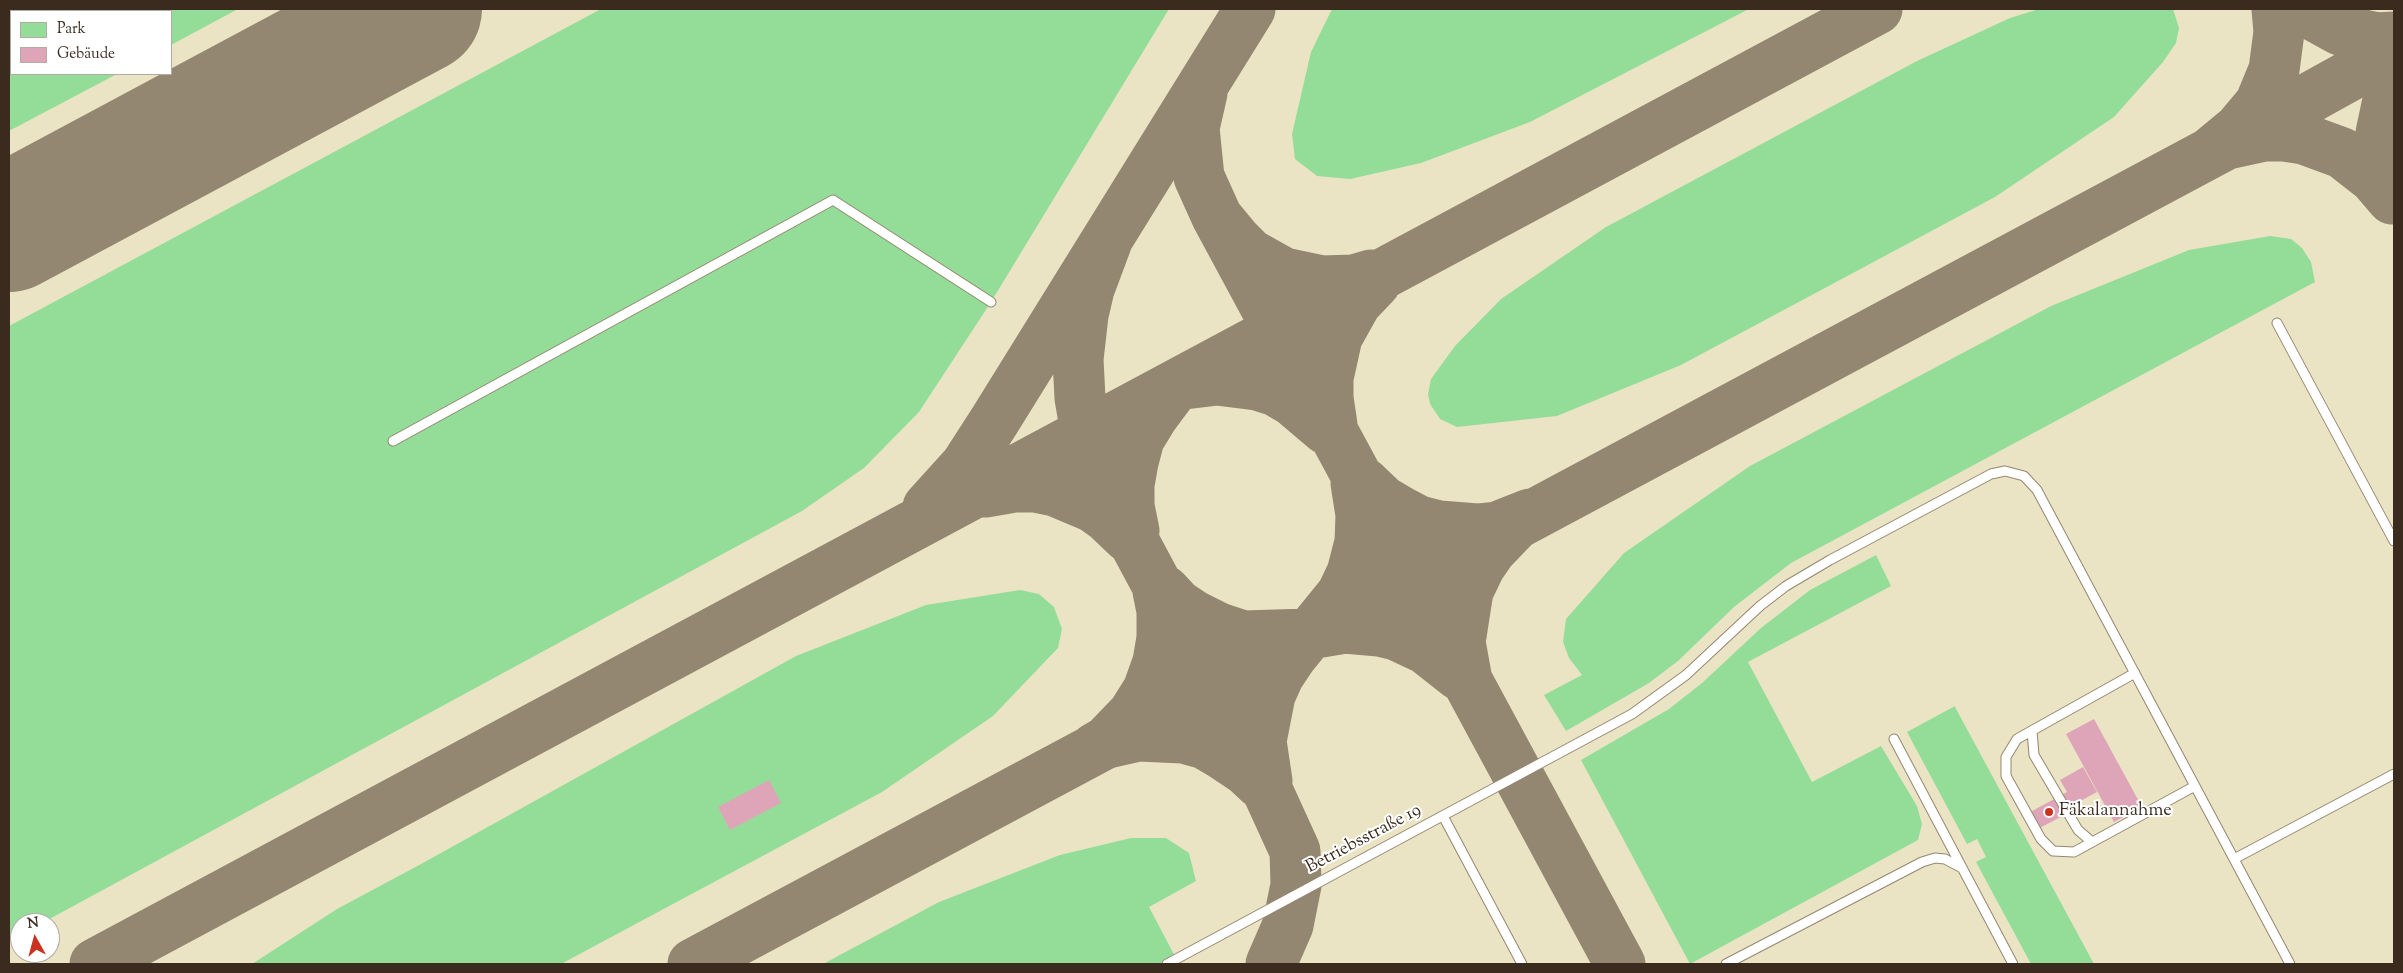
<!DOCTYPE html>
<html>
<head>
<meta charset="utf-8">
<style>
  body { margin:0 }
  #map { position:relative; width:2403px; height:973px; overflow:hidden; background:#ebe4c4; font-family:"Sorts Mill Goudy",serif }
  canvas { display:block }
  .frame { position:absolute; inset:0; border:10px solid #3b2a1e; pointer-events:none }
  .legend { position:absolute; left:10px; top:10px; width:162px; height:65px; box-sizing:border-box; background:#fff; border:1px solid #b1aaa5; margin:0; padding:6px 9px; list-style:none; font-size:15px; color:#3b2a1e }
  .legend li { display:flex; align-items:center; gap:10px; height:25px }
  .legend b { width:25px; border:1px solid #b1aaa5 }
  .north { position:absolute; left:10px; top:913px; width:50px; height:50px; box-sizing:border-box; background:#fff; border:1px solid #b1aaa5; border-radius:50%; rotate:353deg; font-size:14px; font-weight:700; line-height:20px; text-align:center; color:#3b2a1e }
  .north::after { content:''; display:block; margin:auto; width:18px; height:22px; background:#c8321e; clip-path:polygon(50% 0,100% 100%,50% 72%,0 100%) }
</style>
</head>
<body>
<div id="map">
<canvas width="2403" height="973"></canvas>
<div class="frame"></div>
<ul class="legend">
<li><b style="height:14px;background:#94dd98"></b>Park</li>
<li><b style="height:14px;background:#dea5b8"></b>Gebäude</li>
</ul>
<div class="north">N</div>
</div>
<script>
const g = document.querySelector('canvas').getContext('2d');
g.lineJoin = 'round';
function fillPath(path, color) { g.fillStyle = color; g.fill(path, 'evenodd'); }
const poly = rows => new Path2D(rows.map(r => 'M' + r).join(''));
function stroke(path, color, width, dash) { g.strokeStyle = color; g.lineWidth = width; g.lineCap = dash ? 'butt' : 'round'; g.setLineDash(dash || []); g.stroke(path); }
function label(font, color, halo, rows, align = 'center') {
  g.font = font + ' "Sorts Mill Goudy",serif'; g.lineWidth = 4; g.setLineDash([]); g.textBaseline = 'middle'; g.strokeStyle = halo; g.fillStyle = color; for (const [text, x, y, turn = 0] of rows) {
    g.save(); g.translate(x, y); g.rotate((+turn || 0) * Math.PI / 180); g.textAlign = isNaN(turn) ? turn : align; if (halo) g.strokeText(text, 0, 0); g.fillText(text, 0, 0); g.restore();
  }
}
fillPath(poly([
  [9,9,238,9,171,45,171,11,11,11,11,74,117,74,9,131],
  [601,9,1169,9,991,302,919,412,864,468,802,511,42,923,20,923,20,935,9,941,9,326],
  [1332,9,1749,9,1530,122,1421,163,1350,179,1317,176,1295,159,1292,134,1311,52],
  [2039,9,2173,9,2179,28,2176,43,2163,62,2114,117,1995,197,1681,365,1557,416,1457,427,1440,419,1430,404,1428,394,1431,379,1455,346,1501,299,1606,227,1917,61,2010,18],
  [2270,236,2291,239,2302,248,2311,262,2315,282,1791,563,1734,607,1678,661,1649,683,1566,731,1544,695,1582,675,1569,658,1563,642,1566,619,1624,553,1750,466,2051,306,2189,250],
  [1876,555,1891,586,1748,662,1812,782,1881,746,1917,806,1922,824,1918,840,1690,964,1581,760,1669,709,1702,683,1761,628,1810,590],
  [1020,590,1039,594,1054,607,1062,629,1058,648,993,716,882,792,561,964,252,964,337,909,421,864,796,656,926,605],
  [1955,706,1955,707,2094,964,2031,964,1976,862,1986,857,1977,839,1967,844,1907,732],
  [1131,838,1166,838,1189,853,1196,881,1149,907,1179,964,823,964,939,902,1060,855]
]), '#94dd98');
stroke(poly([
  [2277,9,2279,32,2274,70,2260,104,2239,129,2210,153,2227,144,2264,136,2284,136,2304,139,2342,153,2374,178,2392,199],
  [2302,9,2340,30,2377,38,2394,37],
  [1202,93,1194,128,1199,177,1217,217,1236,240,1250,254,1284,273,1322,281,1354,280,1371,275],
  [2392,199,2382,167,2381,133,2388,100,2394,87],
  [1217,217,1620,964],
  [1108,238,1089,289,1083,315,1078,359,1080,398,1086,433,1098,470,1110,497,1269,794,1295,851,1296,885,1288,925,1271,964],
  [1332,425,1328,398,1328,378,1337,337,1356,303,1375,283],
  [1363,482,1383,501,1400,511,1419,521,1439,526,1477,529,1497,527,1530,514,1514,526,1491,550,1480,566,1468,591,1460,642,1466,675],
  [985,492,1014,487,1035,487,1055,491,1093,507,1107,517,1128,537],
  [928,507,966,465,995,420,1250,9],
  [1134,531,1129,506,1129,485,1133,462,1139,439,1153,416,1176,385,1217,380,1257,385,1276,391,1293,401,1326,429],
  [1158,591,1162,611,1162,638,1158,662,1148,690,1133,714,1107,741,1095,748,1108,743,1139,736,1183,738,1205,744,1222,754,1246,770,1260,783],
  [1165,591,1178,605,1193,615,1219,628,1243,636,1309,634,1345,628,1379,631,1396,635,1426,649,1459,675],
  [1267,781,1261,741,1270,695,1279,675,1291,657,1342,594,1352,573,1360,542,1361,515,1356,483],
  [95,964,1877,9],
  [693,964,2210,153,2394,51]
]), '#938771', 51);
stroke(poly([
  [9,228,418,9]
]), '#938771', 128);
fillPath(poly([
  [2094,719,2142,807,2114,822,2066,734],
  [2083,767,2097,792,2073,805,2076,809,2032,832,2023,816,2067,792,2060,780],
  [769,780,781,803,730,830,718,807]
]), '#dea5b8');
const service = poly([
  [2277,323,2394,541],
  [393,441,833,200,991,302],
  [2135,673,2017,739,2006,757,2006,776,2041,839,2053,851,2074,852,2195,786],
  [2032,731,2034,755,2078,830,2092,842],
  [1894,739,2013,964],
  [1443,816,1522,964],
  [2234,859,2394,774],
  [1167,964,1632,714,1686,675,1760,606,1786,586,1830,560,1991,474,2005,471,2024,476,2037,490,2290,964],
  [1726,964,1922,862,1935,858,1945,859,1960,867]
]);
stroke(service, '#938771', 11);
stroke(service, '#fff', 9);
for (const [x, y, r, color] of [
  [2049,812,5,"#c8321e"]
]) { const dot = new Path2D(); dot.arc(x, y, r, 0, 2 * Math.PI); g.fillStyle = color; g.fill(dot); stroke(dot, '#fff', 2); }
label('18px', '#3b2a1e', '#fff', [
  ["Fäkalannahme",2059,812]
], 'left');
label('18px', '#3b2a1e', '#fff', [
  ["Betriebsstraße 19",1364,840,-28]
]);
</script>
</body>
</html>
